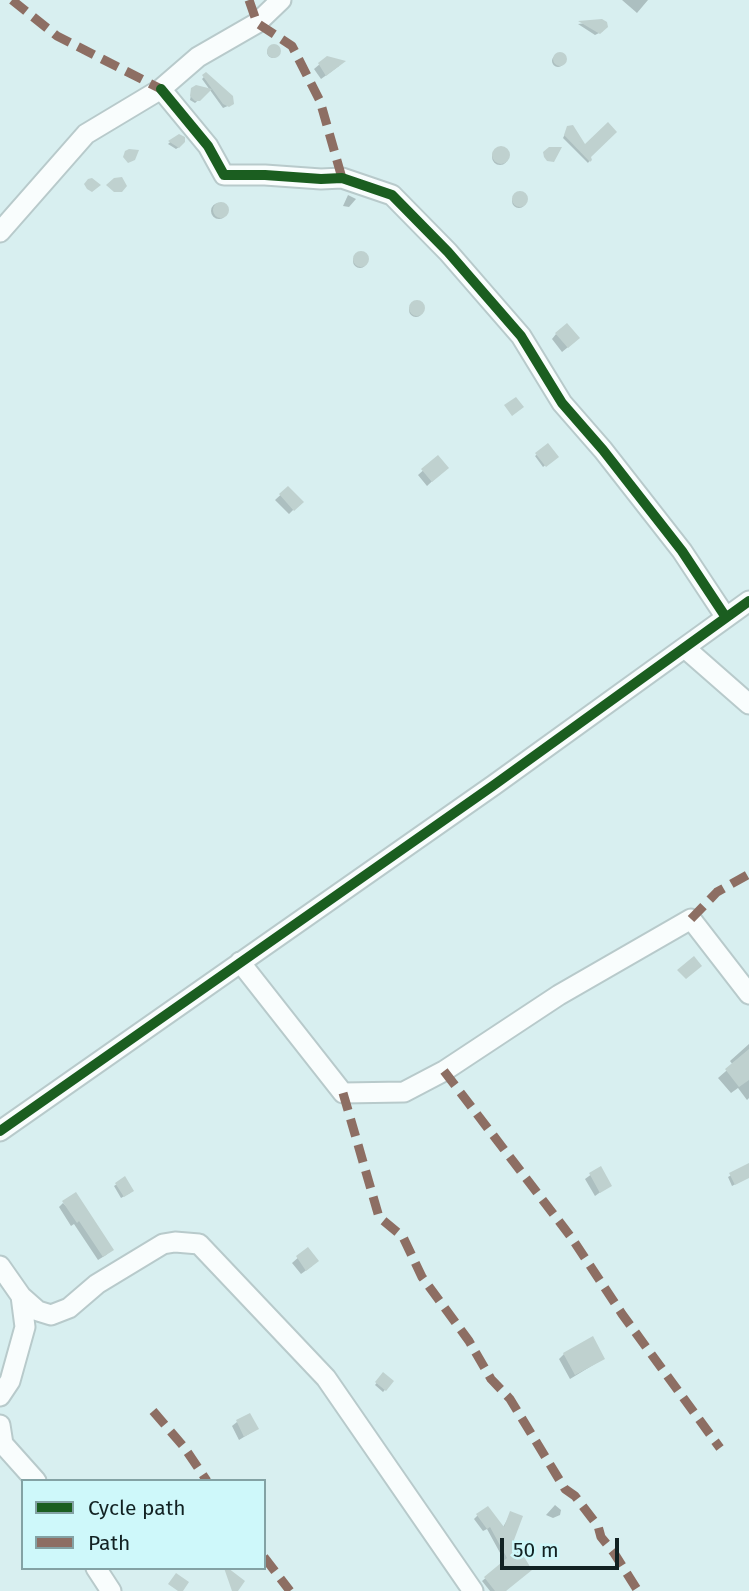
<!DOCTYPE html>
<html>
<head>
<meta charset="utf-8">
<style>
  body { margin:0 }
  #map { position:relative; width:749px; height:1591px; overflow:hidden; background:#d8eff0; font-family:"Fira Sans",sans-serif }
  canvas { display:block }
  .legend { position:absolute; left:21px; top:1479px; width:245px; height:91px; box-sizing:border-box; background:#cef8fa; border:2px solid #83a2a4; margin:0; padding:9px 12px; list-style:none; font-size:21px; color:#122223 }
  .legend li { display:flex; align-items:center; gap:14px; height:35px }
  .legend b { width:35px; border:2px solid #83a2a4 }
  .scale { position:absolute; left:500px; top:1538px; width:119px; height:32px; box-sizing:border-box; border:4px solid #122223; border-top:0; padding-left:9px; font-size:21px; line-height:24px; white-space:nowrap; color:#122223; -webkit-text-stroke:5px #cef8fa; paint-order:stroke }
</style>
</head>
<body>
<div id="map">
<canvas width="749" height="1591"></canvas>
<ul class="legend">
<li><b style="height:9px;background:#1b5e20"></b>Cycle path</li>
<li><b style="height:9px;background:#8d6e63"></b>Path</li>
</ul>
<div class="scale">50 m</div>
</div>
<script>
const g = document.querySelector('canvas').getContext('2d');
g.lineJoin = 'round';
function fillPath(path, color) { g.fillStyle = color; g.fill(path, 'evenodd'); }
const poly = rows => new Path2D(rows.map(r => 'M' + r).join(''));
function stroke(path, color, width, dash) { g.strokeStyle = color; g.lineWidth = width; g.lineCap = dash ? 'butt' : 'round'; g.setLineDash(dash || []); g.stroke(path); }
fillPath(poly([
  [622,0,648,0,637,13],
  [602,21,603,31,595,35,578,24],
  '267 52a6 6 0 1 1 12 0a6 6 0 1 1-12 0Z',
  '552 61a6 6 0 1 1 12 0a6 6 0 1 1-12 0Z',
  [327,58,339,66,321,79,314,69],
  [206,75,230,105,223,108,202,79],
  [192,90,209,90,195,103,190,100],
  [568,128,589,157,590,160,588,163,563,138],
  [177,136,179,147,176,149,168,144],
  '492 157a8 8 0 1 1 16 0a8 8 0 1 1-16 0Z',
  '512 201a7 7 0 1 1 14 0a7 7 0 1 1-14 0Z',
  [348,195,356,199,349,207,343,206],
  '211 211a8 8 0 1 1 16 0a8 8 0 1 1-16 0Z',
  '353 261a7 7 0 1 1 14 0a7 7 0 1 1-14 0Z',
  '409 310a7 7 0 1 1 14 0a7 7 0 1 1-14 0Z',
  [556,334,573,343,562,352,552,339],
  [548,446,556,456,543,467,535,456],
  [437,458,441,473,427,486,418,475],
  [288,488,301,502,289,514,275,500],
  [749,1044,749,1098,747,1100,738,1088,731,1093,718,1078,733,1065,730,1061],
  [747,1166,749,1177,732,1186,728,1177],
  [600,1168,610,1185,595,1196,585,1179],
  [125,1179,130,1193,121,1198,114,1186],
  [63,1203,111,1250,106,1255,98,1260,74,1224,71,1226,59,1207],
  [308,1249,312,1266,301,1274,292,1263],
  [564,1354,603,1359,570,1379,559,1359],
  [383,1375,392,1382,383,1392,375,1385],
  [237,1422,257,1429,239,1440,232,1426],
  [555,1505,561,1510,560,1515,553,1518,546,1515],
  [511,1513,512,1540,504,1591,490,1591,482,1581,505,1562,487,1529,483,1531,474,1519,478,1515,502,1529]
]), '#0003');
fillPath(poly([
  [602,19,607,22,608,27,600,34,578,21],
  '267 51a7 7 0 1 1 14 0a7 7 0 1 1-14 0Z',
  '553 59a7 7 0 1 1 14 0a7 7 0 1 1-14 0Z',
  [327,56,346,61,326,76,318,63],
  [206,72,233,96,234,104,229,107,223,104,202,75],
  [196,85,212,89,200,101,195,101,190,96,191,88],
  [608,122,617,132,591,157,592,160,590,162,564,135,567,126,573,125,585,144],
  [179,134,185,137,185,142,179,148,168,141],
  '492 155a9 9 0 1 1 18 0a9 9 0 1 1-18 0Z',
  [549,147,562,147,554,162,547,161,544,157,543,152],
  [129,149,139,150,135,160,128,163,123,157,125,151],
  [122,177,127,186,122,192,114,192,106,185,114,178],
  [92,178,101,185,92,192,87,189,84,184,88,179],
  '512 199a8 8 0 1 1 16 0a8 8 0 1 1-16 0Z',
  '213 210a8 8 0 1 1 16 0a8 8 0 1 1-16 0Z',
  '353 259a8 8 0 1 1 16 0a8 8 0 1 1-16 0Z',
  '409 308a8 8 0 1 1 16 0a8 8 0 1 1-16 0Z',
  [567,323,580,338,568,348,555,333],
  [516,397,524,407,512,416,504,405],
  [548,443,559,457,546,467,535,453],
  [438,455,449,468,432,482,421,469],
  [288,486,304,502,294,511,279,494],
  [694,956,702,966,686,979,677,970],
  [749,1049,749,1080,739,1087,725,1069],
  [749,1163,749,1178,735,1185,729,1173],
  [601,1166,612,1186,600,1193,589,1173],
  [125,1176,134,1191,124,1197,115,1183],
  [76,1192,114,1250,103,1257,79,1221,77,1223,62,1201],
  [308,1247,319,1261,306,1271,296,1256],
  [593,1336,605,1359,575,1375,563,1353],
  [383,1372,394,1381,386,1391,375,1382],
  [250,1413,259,1429,244,1437,236,1420],
  [488,1506,504,1527,510,1511,523,1516,514,1540,532,1570,506,1591,495,1591,484,1577,507,1558,490,1527,487,1529,476,1514],
  [224,1568,228,1568,245,1581,238,1591,232,1591],
  [176,1573,189,1582,183,1591,178,1591,168,1584]
]), '#bfd1cf');
const street = poly([
  [161,89,208,146,224,175,265,175,321,179,342,178,392,195,448,252,521,336,562,403,603,450,682,551,725,616],
  [0,232,86,134,161,89,198,57,257,23,281,0],
  [685,648,749,704],
  [240,962,343,1093,404,1092,444,1071,559,995,691,919,749,994],
  [0,1131,494,785,749,601],
  [0,1266,21,1296,38,1311,51,1315,69,1308,97,1284,163,1244,175,1242,199,1244,326,1378,473,1591],
  [0,1396,10,1381,25,1327,21,1296],
  [0,1425,3,1444,36,1481],
  [96,1568,111,1591]
]);
stroke(street, '#b8cacb', 23);
stroke(street, '#f9fdfd', 19);
stroke(poly([
  [12,0,57,36,161,89],
  [249,0,257,23,292,46,320,101,342,178],
  [691,919,717,892,749,874],
  [444,1071,571,1237,622,1314,720,1448],
  [343,1093,379,1217,403,1237,422,1277,469,1341,491,1379,510,1399,565,1489,575,1496,598,1526,601,1537,614,1553,638,1591],
  [153,1411,184,1447,207,1481],
  [264,1557,290,1591]
]), '#8d6e63', 9, [18, 9]);
stroke(poly([
  [161,89,208,146,224,175,265,175,321,179,342,178,392,195,448,252,521,336,562,403,603,450,682,551,725,616],
  [0,1131,494,785,749,601]
]), '#1b5e20', 10);
</script>
</body>
</html>
